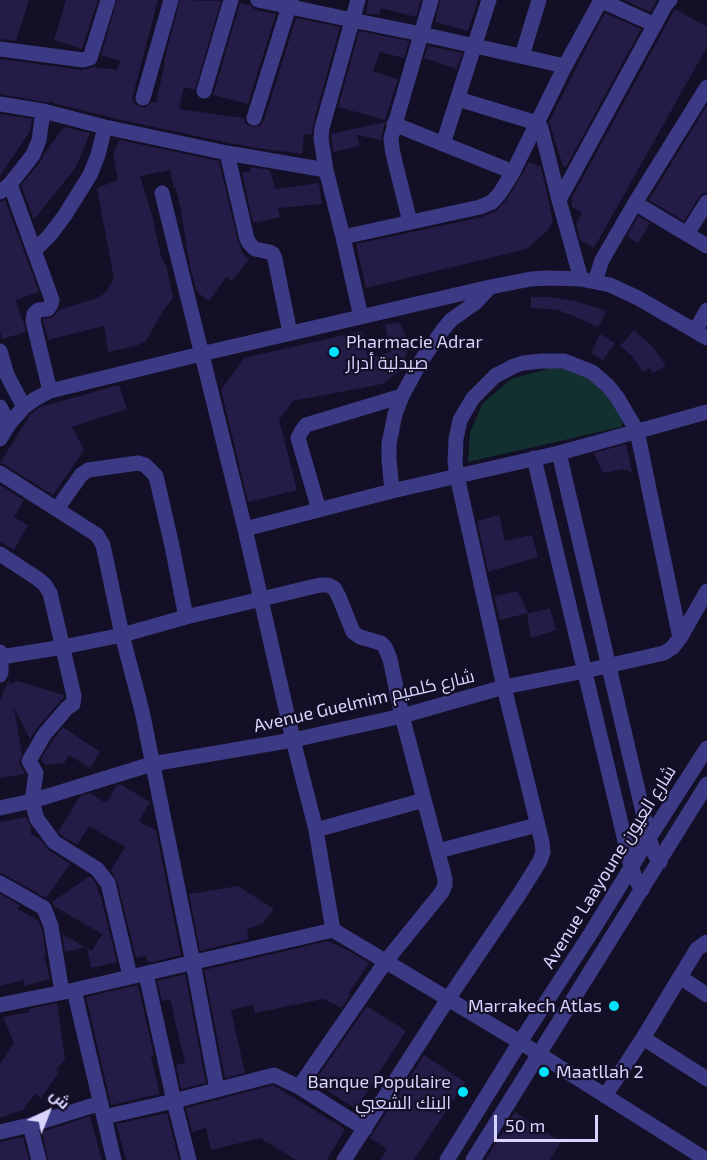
<!DOCTYPE html>
<html>
<head>
<meta charset="utf-8">
<style>
  body { margin:0 }
  #map { position:relative; width:707px; height:1160px; overflow:hidden; background:#130f26; font-family:"Exo 2",Cairo,sans-serif }
  canvas { display:block }
  .north { position:absolute; left:18px; top:1082px; width:60px; height:60px; -webkit-text-stroke:4px #130f26; paint-order:stroke; rotate:43deg; font-size:16px; font-weight:700; line-height:24px; text-align:center; color:#d9d4ff }
  .north::after { content:''; display:block; margin:auto; width:21px; height:27px; background:#d9d4ff; clip-path:polygon(50% 0,100% 100%,50% 72%,0 100%) }
  .scale { position:absolute; left:494px; top:1115px; width:104px; height:27px; box-sizing:border-box; border:3px solid #d9d4ff; border-top:0; padding-left:8px; font-size:18px; line-height:21px; white-space:nowrap; color:#d9d4ff; -webkit-text-stroke:4px #130f26; paint-order:stroke }
</style>
</head>
<body>
<div id="map">
<canvas width="707" height="1160"></canvas>
<div class="north">ش</div>
<div class="scale">50 m</div>
</div>
<script>
const g = document.querySelector('canvas').getContext('2d');
g.lineJoin = 'round';
function fillPath(path, color) { g.fillStyle = color; g.fill(path, 'evenodd'); }
const poly = rows => new Path2D(rows.map(r => 'M' + r).join(''));
function stroke(path, color, width, dash) { g.strokeStyle = color; g.lineWidth = width; g.lineCap = dash ? 'butt' : 'round'; g.setLineDash(dash || []); g.stroke(path); }
function label(font, color, halo, rows, align = 'center') {
  g.font = font + ' "Exo 2",Cairo,sans-serif'; g.lineWidth = 4.5; g.setLineDash([]); g.textBaseline = 'middle'; g.strokeStyle = halo; g.fillStyle = color; for (const [text, x, y, turn = 0] of rows) {
    g.save(); g.translate(x, y); g.rotate((+turn || 0) * Math.PI / 180); g.textAlign = isNaN(turn) ? turn : align; if (halo) g.strokeText(text, 0, 0); g.fillText(text, 0, 0); g.restore();
  }
}
fillPath(poly([
  [550,368,582,370,608,389,623,421,621,427,468,462,470,432,483,403,511,379]
]), '#12302f');
fillPath(poly([
  [0,0,29,0,16,41,0,39],
  [66,0,98,0,82,49,54,40],
  [117,0,158,0,132,99,133,100,136,105,145,108,151,102,156,103,165,62,164,61,180,0,221,1,195,90,184,87,179,109,244,118,246,124,252,127,260,126,264,120,296,18,340,27,313,125,312,135,304,134,302,154,264,149,229,143,130,122,52,103,53,98,50,103,0,94,0,59,82,70,94,67,117,70,120,61,101,55],
  [368,0,421,0,416,17,381,8,379,15,366,13],
  [440,0,478,0,468,31,435,22],
  [624,0,657,0,650,12],
  [240,3,250,5,256,10,276,14,248,104,213,95],
  [675,9,707,27,707,47,594,248,580,240,576,223,582,213,572,207,572,197],
  [605,13,641,29,566,167,563,166,549,122,585,50],
  [359,31,409,41,404,58,380,52,373,71,398,79,385,120,338,107],
  [428,46,462,53,457,69,424,58],
  [707,105,707,192,702,194,699,197,684,221,649,200],
  [0,114,32,119,30,131,0,176],
  [385,122,381,140,357,135,360,146,333,152,331,134],
  [64,127,90,133,76,167,36,217,33,218,21,185,41,161,44,154],
  [120,140,219,161,238,241,243,254,249,259,232,281,226,277,209,301,197,292,190,267,180,206,176,188,174,188,170,170,140,176,152,215,161,256,167,268,173,298,163,311,145,342,135,346,108,352,104,326,48,340,43,319,53,317,59,310,97,298,104,294,114,279,97,188,118,180,113,153],
  [529,162,541,167,553,221,547,231,527,249,366,288,356,244,482,217,496,211,508,198],
  [250,167,270,170,275,189,319,183,322,204,278,208,280,217,253,223,242,173,251,171],
  [5,200,39,292,16,300,22,320,23,320,26,332,2,339,0,331,0,202],
  [638,216,650,223,638,243,627,236],
  [531,297,550,297,576,301,607,311,598,327,569,314,561,312,561,310,531,308],
  [399,322,410,345,400,371,382,384,293,401,279,420,297,490,248,502,221,390,244,358,362,331,368,358,391,352,385,325],
  [634,330,654,348,666,366,653,373,650,368,643,372,632,356,620,346],
  [600,334,615,343,603,360,591,353],
  [119,385,127,409,72,427,84,450,53,495,5,465,0,463,30,415,40,407],
  [626,444,632,472,623,469,603,473,594,453],
  [0,485,24,500,14,517,28,525,14,550,0,542],
  [499,515,505,541,532,535,538,557,488,572,477,521],
  [518,591,528,613,500,620,494,596],
  [550,608,556,630,531,638,527,614],
  [9,679,10,685,17,681,64,695,64,697,36,729,30,739,14,708,22,754,19,762,25,774,0,778,0,700],
  [63,727,100,752,90,768,69,755,64,763,45,765,41,759,52,741],
  [120,784,150,802,139,822,156,830,181,955,148,963,146,956,136,958,117,881,111,870,125,847,89,826,77,845,61,835,58,832,80,796,90,793,106,803,117,785],
  [26,817,31,827,31,834,39,838,49,850,70,864,46,898,5,875,0,873,0,822],
  [90,876,96,883,99,896,100,893,117,962,91,968,87,947,65,952,62,934,92,951,102,934,54,906,52,902],
  [238,886,274,909,262,924,247,929,249,939,200,951,189,894],
  [0,894,20,905,18,909,39,921,42,929,46,955,44,956,50,979,24,986,24,980,0,986],
  [328,941,351,952,369,963,348,994,350,995,342,1008,323,999,255,1013,253,1005,231,1010,245,1073,225,1078,204,970],
  [185,974,206,1083,181,1089,176,1065,185,1063,170,999,162,1001,157,981],
  [138,985,154,1055,151,1056,160,1094,111,1105,86,997],
  [57,1003,65,1059,56,1070,59,1072,41,1098,35,1094,23,1110,0,1118,0,1064,14,1043,3,1017,30,1012,29,1009],
  [367,1006,406,1031,356,1109,314,1082],
  [424,1055,465,1082,414,1160,380,1160,387,1149,370,1138],
  [273,1085,345,1129,327,1160,296,1160,260,1138,211,1150,206,1128,192,1132,186,1108],
  [515,1112,561,1142,550,1160,485,1160],
  [167,1113,179,1160,126,1160,116,1124],
  [90,1116,102,1160,48,1160,42,1132],
  [23,1137,29,1160,0,1160,0,1142]
]), '#241b47');
stroke(poly([
  [258,0,352,20,421,34,565,66],
  [358,0,322,128,321,139,326,170,343,237,361,317],
  [600,0,655,25],
  [0,49,83,60,90,58,108,0],
  [522,56,539,0],
  [204,91,231,0],
  [143,98,171,0],
  [458,99,537,123,541,128,559,200,581,279],
  [0,104,43,111,105,127,227,153,326,170],
  [254,118,291,0],
  [394,124,513,172],
  [443,144,489,0],
  [227,153,247,239,250,244,255,249,269,252,273,254,275,259,290,333],
  [10,184,52,300,51,304,48,309,38,310,34,314,33,321,50,391],
  [0,192,10,184,33,155,39,140,43,111],
  [162,193,245,529,293,740,316,830,333,930],
  [559,200,666,4,670,0],
  [635,203,707,246],
  [410,222,395,162,392,148,391,138,431,0],
  [687,234,707,202],
  [343,237,480,207,492,202,500,193,513,172,565,66,601,0],
  [34,251,50,235,65,215,90,175,98,155,105,127],
  [595,281,602,260,635,203,707,87],
  [695,331,707,310],
  [0,351,7,375,24,407],
  [0,407,9,424],
  [0,439,9,424,24,407,35,399,50,391,201,354,490,287,531,279,550,278,581,279,610,285,638,298,707,338],
  [559,453,649,838,654,853,660,862],
  [534,458,631,866,636,880,642,890],
  [0,473,97,535,103,545,122,635,142,711,193,963,217,1089],
  [392,491,389,459,389,444,395,414,402,396,421,361,442,331,451,320,475,303,490,287],
  [57,509,81,475,88,470,138,463,145,465,156,476,172,546,186,617,320,585,328,585,334,588,339,597,353,632,360,637,381,643,385,647,390,659,402,716,445,879,445,885,442,892,386,961,299,1087],
  [319,510,298,438,301,432,306,425,402,396],
  [245,529,392,491,559,453,707,412],
  [0,554,38,579,45,585,50,593,74,696,73,704,67,708,44,735,29,761,36,773,32,801,37,819,54,842,97,869,108,883,130,976],
  [0,652,1,657,63,647,122,635,186,617],
  [0,675,1,672,1,657],
  [0,808,32,801,152,764,293,740,402,716,504,687,585,671,664,653,672,648,680,638,707,591],
  [316,830,424,800],
  [438,851,537,825],
  [0,883,44,908,51,926,62,992],
  [146,974,174,1101,189,1160],
  [680,977,707,995],
  [74,990,114,1160],
  [0,1005,74,990,333,930,520,1042,707,1160],
  [643,1038,707,1079],
  [605,1096,643,1038,697,949,707,942],
  [104,1117,174,1101,274,1075,299,1087,365,1129],
  [30,1125,39,1160],
  [0,1132,30,1125,101,1103],
  [344,1160,448,999,520,893,540,861,543,852,542,842,504,687,457,476,455,462,456,439,460,420,473,398,495,376,514,366,523,363,542,361,564,361,592,372,608,386,617,397,637,431,680,638],
  [447,1160,520,1042,591,933,649,838,707,748],
  [473,1160,707,784]
]), '#3d3a85', 15);
for (const [x, y, r, color] of [
  [334,352,6,"#00e5ff"],
  [614,1006,6,"#00e5ff"],
  [544,1072,6,"#00e5ff"],
  [463,1092,6,"#00e5ff"]
]) { const dot = new Path2D(); dot.arc(x, y, r, 0, 2 * Math.PI); g.fillStyle = color; g.fill(dot); stroke(dot, '#130f26', 2); }
label('18px', '#d9d4ff', '#130f26', [
  ["Pharmacie Adrar",346,342],
  ["صيدلية أدرار",346,363],
  ["Marrakech Atlas",602,1006,"right"],
  ["Maatllah 2",556,1072],
  ["Banque Populaire",451,1082,"right"],
  ["البنك الشعبي",451,1103,"right"]
], 'left');
label('18px', '#d9d4ff', '#130f26', [
  ["Avenue Guelmim شارع كلميم",364,701,-13],
  ["Avenue Laayoune شارع العيون",609,867,-58]
]);
</script>
</body>
</html>
